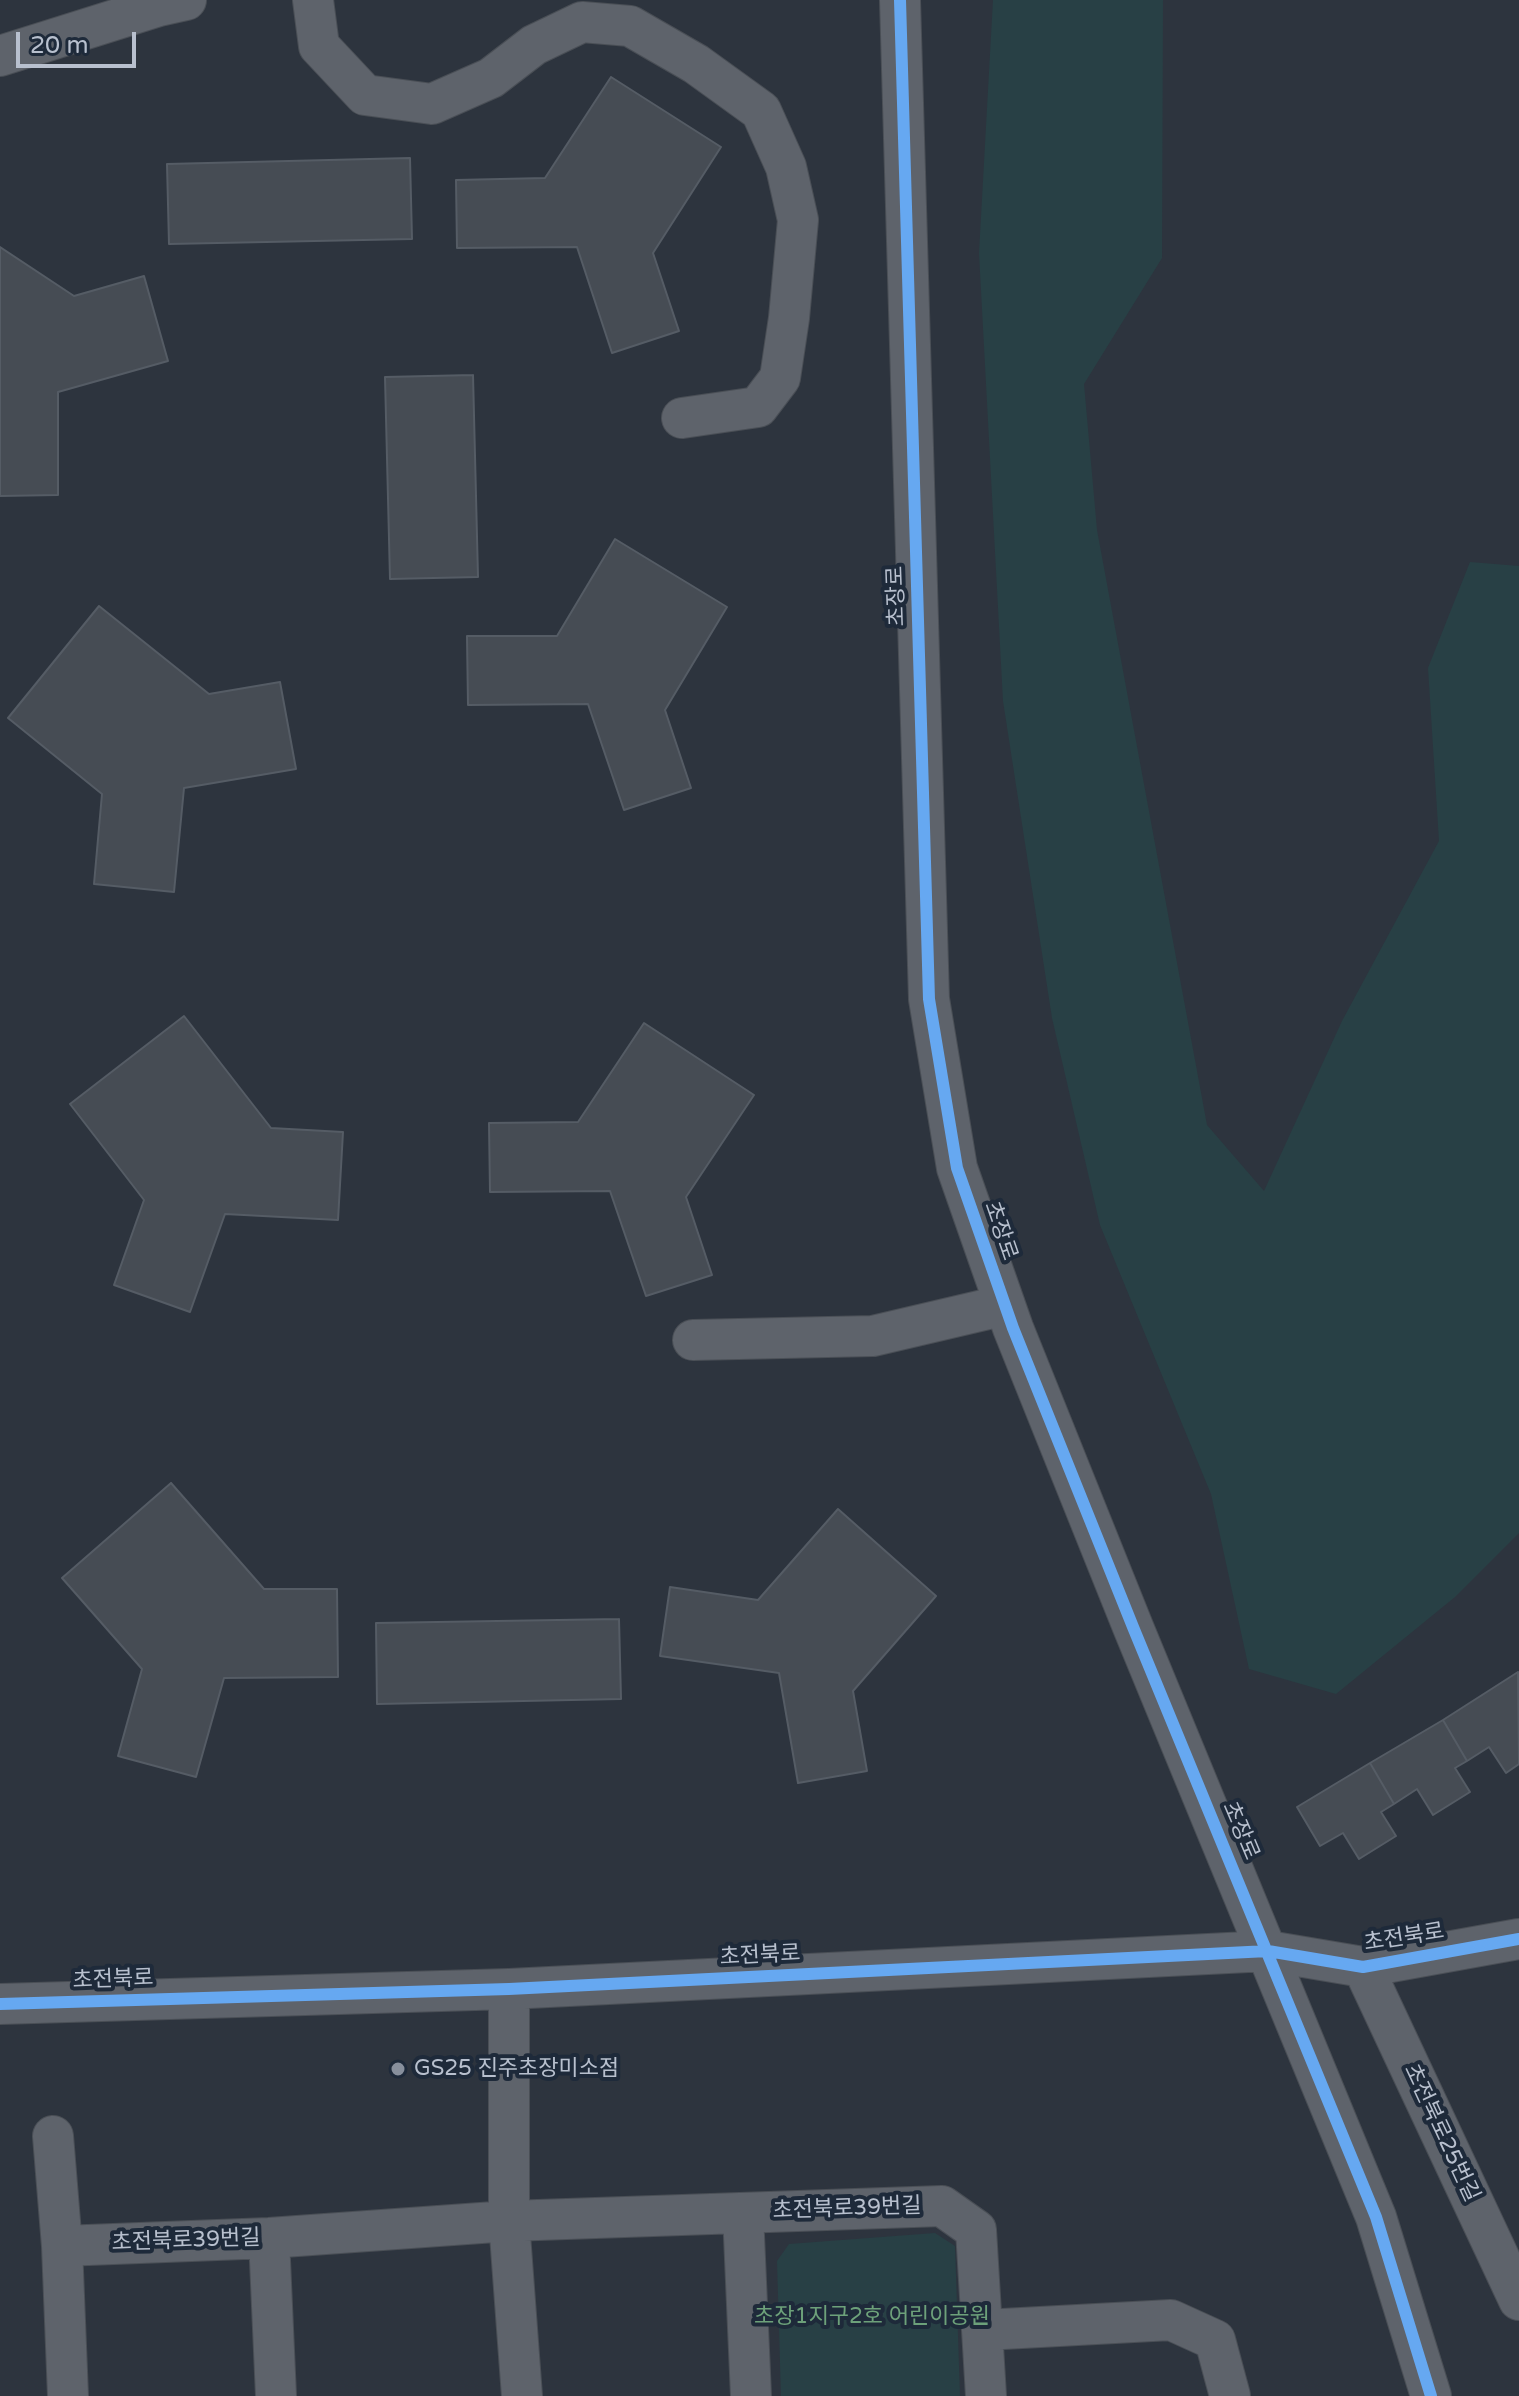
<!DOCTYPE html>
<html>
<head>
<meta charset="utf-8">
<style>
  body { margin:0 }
  #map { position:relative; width:1519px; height:2396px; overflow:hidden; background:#2d343e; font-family:"Varela Round",sans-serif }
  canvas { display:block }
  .scale { position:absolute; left:16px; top:32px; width:120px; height:36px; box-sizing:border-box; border:4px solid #b8c0ce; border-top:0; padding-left:10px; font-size:24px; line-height:28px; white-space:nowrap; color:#b8c0ce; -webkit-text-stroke:6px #1e2a3a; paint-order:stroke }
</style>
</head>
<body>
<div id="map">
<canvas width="1519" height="2396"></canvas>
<div class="scale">20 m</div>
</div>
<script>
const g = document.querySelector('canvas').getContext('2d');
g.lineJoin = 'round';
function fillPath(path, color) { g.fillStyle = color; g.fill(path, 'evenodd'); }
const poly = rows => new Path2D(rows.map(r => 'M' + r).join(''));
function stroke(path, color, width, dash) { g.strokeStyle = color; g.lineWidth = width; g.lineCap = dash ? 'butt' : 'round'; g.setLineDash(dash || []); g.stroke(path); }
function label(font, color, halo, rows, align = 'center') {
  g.font = font + ' "Varela Round","Noto Sans KR",sans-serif'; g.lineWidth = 8; g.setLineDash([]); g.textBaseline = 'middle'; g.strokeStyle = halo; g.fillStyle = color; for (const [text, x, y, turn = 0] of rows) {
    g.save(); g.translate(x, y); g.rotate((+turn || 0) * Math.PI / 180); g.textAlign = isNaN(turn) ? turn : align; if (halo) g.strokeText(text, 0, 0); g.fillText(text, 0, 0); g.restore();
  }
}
fillPath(poly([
  [993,0,1163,0,1162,258,1084,384,1097,530,1207,1125,1264,1191,1342,1021,1439,841,1428,668,1470,562,1519,566,1519,1533,1455,1597,1336,1694,1249,1669,1211,1494,1100,1225,1052,1018,1003,701,979,253],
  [935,2233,955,2246,960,2396,781,2396,777,2261,789,2244]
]), '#284045');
const building = poly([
  [611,77,721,147,653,253,679,331,612,353,577,247,457,248,456,180,545,178,611,77],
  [410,158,412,239,169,244,167,164,410,158],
  [0,247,74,296,144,276,168,361,58,392,58,495,0,496,0,247],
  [473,375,478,577,390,579,385,377,473,375],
  [615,539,727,607,665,710,691,788,624,810,588,704,468,705,467,636,557,636,615,539],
  [99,606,209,694,280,682,296,769,184,788,174,892,94,884,102,794,8,718,99,606],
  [184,1016,271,1128,343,1132,338,1220,225,1214,190,1312,114,1285,144,1200,70,1104,184,1016],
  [644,1023,754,1095,686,1197,712,1275,646,1296,610,1191,490,1192,489,1123,578,1122,644,1023],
  [171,1483,264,1589,337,1589,338,1677,224,1678,196,1777,118,1756,142,1669,62,1578,171,1483],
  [838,1509,936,1596,853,1691,867,1771,798,1783,779,1673,660,1656,670,1587,758,1600,838,1509],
  [619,1619,621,1699,377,1704,376,1623,619,1619],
  [1518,1672,1519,1764,1506,1773,1489,1747,1467,1761,1443,1720,1518,1672],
  [1443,1720,1467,1761,1455,1768,1470,1792,1433,1815,1417,1789,1394,1804,1370,1763,1443,1720],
  [1370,1763,1394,1804,1381,1812,1396,1836,1359,1859,1343,1833,1320,1846,1297,1807,1370,1763]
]);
fillPath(building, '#464c54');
stroke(building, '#555c65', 2);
const minor = poly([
  [313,0,319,46,365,95,432,104,491,78,534,45,582,22,630,26,696,64,761,111,786,167,798,220,789,318,780,378,758,407,682,418],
  [900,0,929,999,957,1168,1013,1328,1133,1627,1376,2217,1431,2396],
  [0,56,159,6,186,0],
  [693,1340,873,1336,1005,1305],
  [1363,1967,1519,2300],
  [509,1989,509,2221,522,2396],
  [0,2004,509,1989,1268,1951,1363,1967,1519,1939],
  [53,2136,62,2246,68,2396],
  [743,2213,751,2396],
  [269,2238,276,2396],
  [62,2246,269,2238,509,2221,942,2206,976,2230,986,2396],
  [984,2330,1171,2320,1215,2340,1230,2396]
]);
stroke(minor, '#4a4f56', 42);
stroke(minor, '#5e636b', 40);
stroke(poly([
  [900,0,929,999,957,1168,1013,1328,1133,1627,1376,2217,1431,2396],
  [0,2004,509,1989,1268,1951,1363,1967,1519,1939]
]), '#66a8f1', 12);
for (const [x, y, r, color] of [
  [398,2069,8,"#878f9c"]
]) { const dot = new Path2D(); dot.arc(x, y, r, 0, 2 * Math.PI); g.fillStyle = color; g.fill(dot); stroke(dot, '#1e2a3a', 3); }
label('22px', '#b8c0ce', '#1e2a3a', [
  ["초장로",897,596,-92],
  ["초장로",1000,1231,71],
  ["초장로",1240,1831,67],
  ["초전북로",1404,1938,-9],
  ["초전북로",760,1956,-3],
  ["초전북로",113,1980,-2],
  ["초전북로25번길",1441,2133,65],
  ["초전북로39번길",847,2209,-2],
  ["초전북로39번길",186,2241,-2]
]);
label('22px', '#b8c0ce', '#1e2a3a', [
  ["GS25 진주초장미소점",414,2069]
], 'left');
label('22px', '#6da17a', '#1e2a3a', [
  ["초장1지구2호 어린이공원",872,2317]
]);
</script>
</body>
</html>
